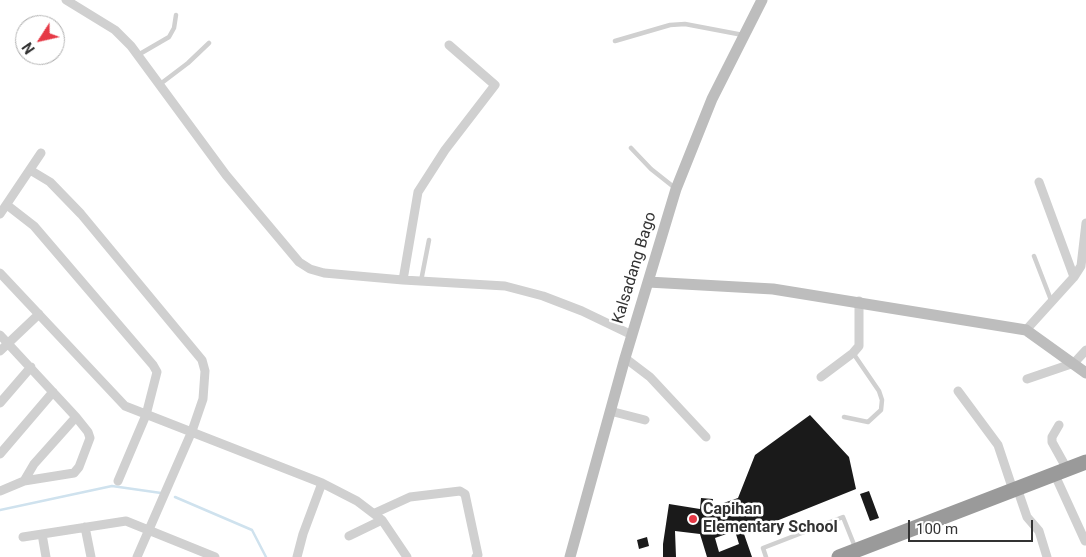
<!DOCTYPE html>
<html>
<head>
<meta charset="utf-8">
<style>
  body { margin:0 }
  #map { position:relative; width:1086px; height:557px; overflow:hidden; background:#fff; font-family:Roboto,sans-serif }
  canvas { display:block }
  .north { position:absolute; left:15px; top:15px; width:50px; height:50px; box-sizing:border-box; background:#fff; border:1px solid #adadad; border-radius:50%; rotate:235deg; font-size:14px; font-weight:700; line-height:20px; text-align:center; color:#333 }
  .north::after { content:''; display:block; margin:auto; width:18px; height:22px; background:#e63946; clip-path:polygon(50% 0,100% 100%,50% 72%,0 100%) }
  .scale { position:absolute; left:908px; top:520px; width:125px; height:22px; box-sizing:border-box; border:2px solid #333; border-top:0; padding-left:6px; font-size:15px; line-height:18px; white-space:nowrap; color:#333; -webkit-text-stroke:4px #fff; paint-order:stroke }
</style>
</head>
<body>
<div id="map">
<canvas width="1086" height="557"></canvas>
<div class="north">N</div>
<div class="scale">100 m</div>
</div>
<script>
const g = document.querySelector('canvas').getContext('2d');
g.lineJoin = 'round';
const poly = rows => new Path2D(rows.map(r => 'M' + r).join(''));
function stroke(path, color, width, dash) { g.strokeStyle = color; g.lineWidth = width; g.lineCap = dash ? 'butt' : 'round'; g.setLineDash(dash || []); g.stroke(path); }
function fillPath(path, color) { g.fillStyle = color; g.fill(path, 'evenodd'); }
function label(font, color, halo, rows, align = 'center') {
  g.font = font + ' Roboto,sans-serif'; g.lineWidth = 5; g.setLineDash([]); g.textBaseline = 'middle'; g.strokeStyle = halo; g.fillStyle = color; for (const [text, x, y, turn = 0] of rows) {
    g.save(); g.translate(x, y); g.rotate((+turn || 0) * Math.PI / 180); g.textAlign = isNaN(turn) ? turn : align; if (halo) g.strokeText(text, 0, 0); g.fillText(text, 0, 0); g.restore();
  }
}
stroke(poly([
  [175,497,252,530,266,557],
  [0,510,112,486,161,493]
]), '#cfe2ee', 2.5);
fillPath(poly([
  [810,415,849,457,856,489,744,534,752,557,707,557,700,534,675,531,676,557,663,557,663,544,669,504,700,509,701,498,713,499,712,507,738,498,755,455],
  [735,531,739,544,719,552,715,538],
  [869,491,879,518,870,521,860,494],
  [647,537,649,546,639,549,637,540]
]), '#1a1a1a');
stroke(poly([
  [615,41,670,25,685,24,743,35],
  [138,55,169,37,174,28,176,15],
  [159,85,188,63,209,43],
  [631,148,651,169,675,188],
  [1034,256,1051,300],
  [421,281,429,240],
  [844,417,868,422,881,410,882,400,879,391,853,353],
  [766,557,763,548,843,517,855,547]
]), '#d0d0d0', 4.5);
stroke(poly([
  [66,0,115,30,131,46,226,175,299,262,310,269,324,273,403,280,505,286,543,296,582,311,632,335],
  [30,170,50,182,81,214,202,360,205,371,203,399,192,431,137,557],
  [1039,182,1074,277],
  [7,205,34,226,153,365,157,372,146,415,118,481],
  [0,214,41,153],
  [0,273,125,406,322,483,357,501,382,520,407,557],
  [403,280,418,192,445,150,495,85,449,45],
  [1026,330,1074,277,1081,266,1086,223],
  [0,335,76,417,88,432,90,438,79,467,74,473,24,481,0,491],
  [0,351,39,314],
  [625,358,650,377,706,437],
  [821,377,853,353,859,346,859,301],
  [1027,379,1074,363,1086,350],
  [958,391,998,445,1013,490],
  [0,403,31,367],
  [610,411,645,420],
  [1059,425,1052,437,1052,442,1067,469],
  [0,454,53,392],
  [1054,473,1085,541],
  [24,481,34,464,76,417],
  [1017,488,1027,517,1039,531,1047,557],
  [375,513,410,497,460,491,465,494,478,555,476,557],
  [85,527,91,557],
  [42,534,46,557],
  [349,536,382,520],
  [23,537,126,521,215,557],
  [297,557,303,534,322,483]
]), '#d0d0d0', 9);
stroke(poly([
  [648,282,773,289,1026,330,1086,373],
  [570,557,625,358,676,189,712,99,762,0]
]), '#bdbdbd', 11);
stroke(poly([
  [839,557,1086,462]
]), '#9a9a9a', 15);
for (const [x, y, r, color] of [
  [693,519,5,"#e63946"]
]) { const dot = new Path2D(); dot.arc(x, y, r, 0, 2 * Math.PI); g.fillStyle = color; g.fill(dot); stroke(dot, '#fff', 2); }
label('16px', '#333', '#fff', [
  ["Kalsadang Bago",635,268,-73]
]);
label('bold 16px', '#333', '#fff', [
  ["Capihan",703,510],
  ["Elementary School",703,528]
], 'left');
</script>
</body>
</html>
